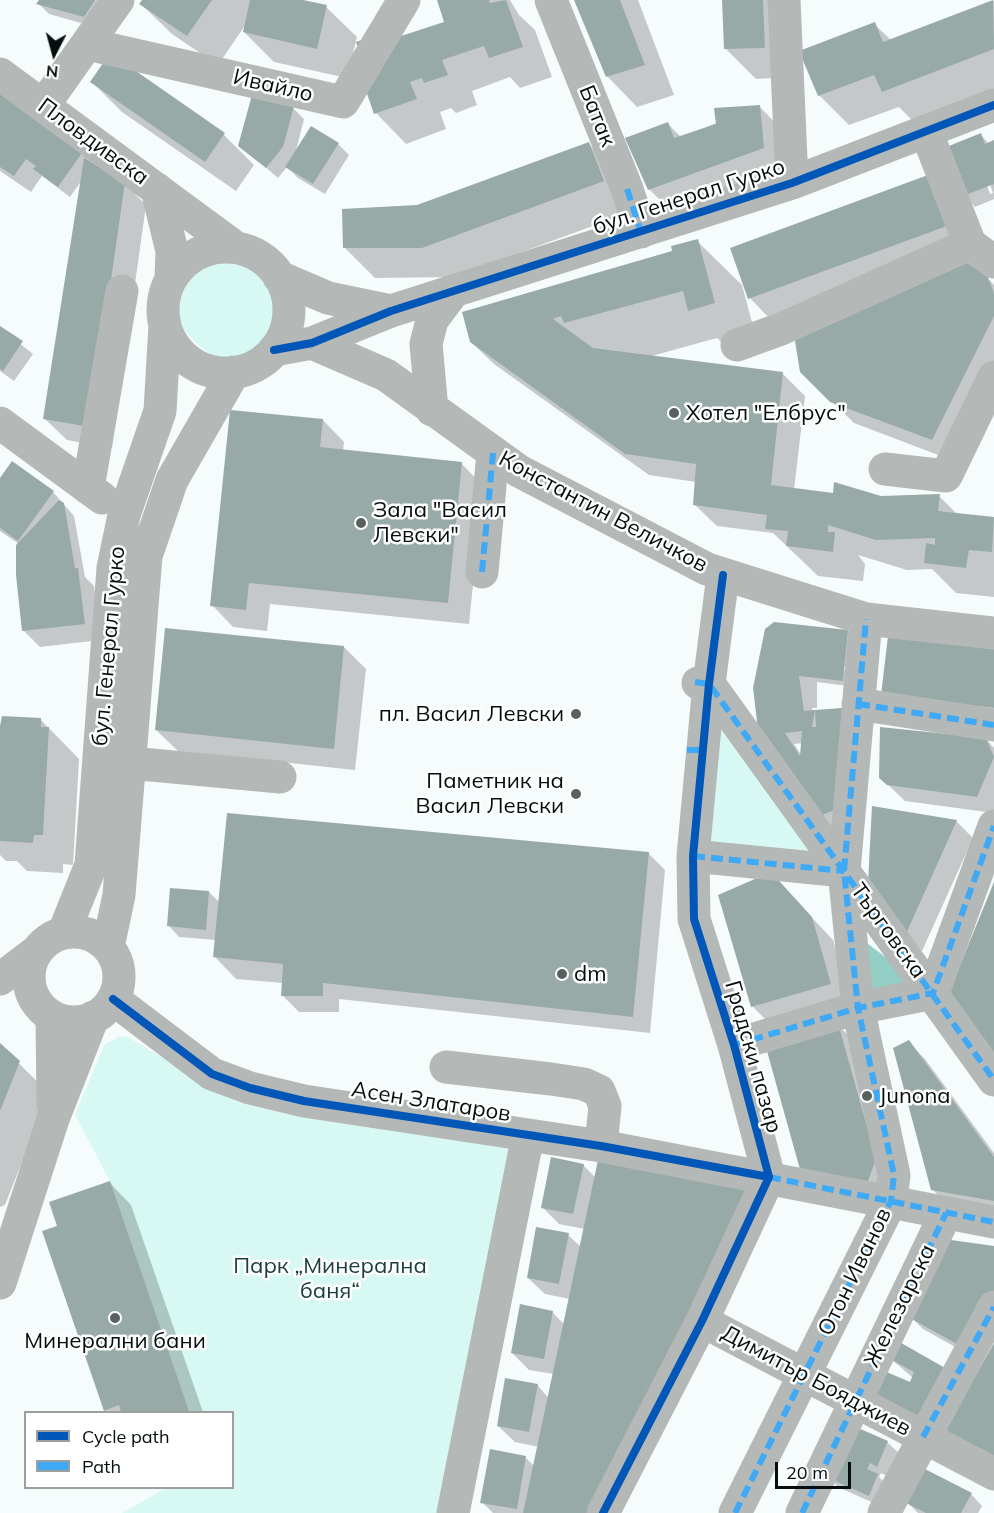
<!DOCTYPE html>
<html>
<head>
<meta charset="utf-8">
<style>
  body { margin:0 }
  #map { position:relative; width:994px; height:1513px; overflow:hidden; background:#f6fbfb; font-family:Mulish,sans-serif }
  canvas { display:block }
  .legend { position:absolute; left:24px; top:1411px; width:210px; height:78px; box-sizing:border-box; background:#fff; border:2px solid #9b9f9e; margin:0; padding:8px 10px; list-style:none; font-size:18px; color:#050e0c }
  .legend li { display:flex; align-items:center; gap:12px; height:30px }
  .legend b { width:30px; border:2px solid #9b9f9e }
  .north { position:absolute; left:24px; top:24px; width:60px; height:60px; -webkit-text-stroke:4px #fff; paint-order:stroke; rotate:186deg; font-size:16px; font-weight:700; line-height:24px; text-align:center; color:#050e0c }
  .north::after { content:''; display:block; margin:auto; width:21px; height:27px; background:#050e0c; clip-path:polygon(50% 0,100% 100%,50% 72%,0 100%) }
  .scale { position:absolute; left:775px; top:1462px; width:76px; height:27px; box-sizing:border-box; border:3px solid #050e0c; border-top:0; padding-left:8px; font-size:18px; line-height:21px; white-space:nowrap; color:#050e0c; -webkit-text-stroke:4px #fff; paint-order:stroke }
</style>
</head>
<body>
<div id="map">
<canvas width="994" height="1513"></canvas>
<ul class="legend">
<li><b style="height:8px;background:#0057b8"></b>Cycle path</li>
<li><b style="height:8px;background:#3fa9f5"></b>Path</li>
</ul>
<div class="north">N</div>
<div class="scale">20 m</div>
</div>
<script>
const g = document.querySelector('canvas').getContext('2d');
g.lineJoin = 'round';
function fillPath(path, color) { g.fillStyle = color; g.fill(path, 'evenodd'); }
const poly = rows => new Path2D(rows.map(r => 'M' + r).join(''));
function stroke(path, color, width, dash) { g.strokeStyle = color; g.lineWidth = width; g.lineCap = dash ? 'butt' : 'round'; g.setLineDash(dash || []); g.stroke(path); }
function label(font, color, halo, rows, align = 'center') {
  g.font = font + ' Mulish,sans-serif'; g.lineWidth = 5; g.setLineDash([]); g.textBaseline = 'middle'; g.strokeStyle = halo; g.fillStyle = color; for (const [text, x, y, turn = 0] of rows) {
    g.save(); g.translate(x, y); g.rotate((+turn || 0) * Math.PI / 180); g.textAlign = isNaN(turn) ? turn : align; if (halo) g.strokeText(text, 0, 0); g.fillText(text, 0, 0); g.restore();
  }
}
fillPath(poly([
  [223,262,246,267,263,280,272,295,277,315,274,333,264,346,249,358,214,357,198,345,176,321,178,291,193,272,207,264],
  [709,685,844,871,693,856],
  [126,1036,203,1081,528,1135,453,1513,122,1513,166,1488,232,1488,232,1412,189,1411,110,1181,75,1115,104,1045,118,1037]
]), '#d8f9f3');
fillPath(poly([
  [843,925,933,993,858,1008]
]), '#93cfc4');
fillPath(poly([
  [41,0,109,0,95,27,49,14,38,3],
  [144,0,296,0,326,7,357,37,347,78,274,62,244,32,246,24,218,65,172,34,141,4],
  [438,0,510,0,519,15,535,30,552,77,520,88,510,77,472,91,477,105,456,113,451,108,440,112,446,129,406,144,376,113,366,86,399,38,446,23],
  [576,0,638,0,674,95,637,107,607,76],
  [724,0,792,0,794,77,756,79,725,48],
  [994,1,994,90,914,122,899,107,849,125,819,95,874,24,891,40],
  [92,82,224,135,254,165,236,191,122,112],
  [0,95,95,163,93,165,124,183,146,205,112,448,67,440,45,419,82,180,70,197,42,176,31,192,0,171],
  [759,106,789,137,794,178,680,220,649,189,667,123,681,137],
  [293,108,304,119,296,151,338,144,349,155,325,194,298,178,287,167,278,178,240,145],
  [981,135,989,144,994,142,994,199,975,207,964,195,946,148],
  [974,150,978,150,993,193,990,194],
  [588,143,619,174,634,211,453,277,375,278,345,248,417,207],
  [928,177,968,248,771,320,750,298],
  [697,241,742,285,759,348,735,355,717,338,648,357,783,374,805,396,794,490,881,497,939,496,957,514,994,519,994,597,956,593,932,569,907,570,858,555,865,564,863,581,818,576,773,533,717,526,695,505,696,482,649,475,494,364,471,342],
  [986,276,994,285,994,381,954,461,854,423,801,371],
  [0,328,33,354,14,381,0,371],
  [323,420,344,442,343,451,462,464,483,486,469,624,270,604,267,631,233,627,212,605],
  [0,481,53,492,74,516,85,577,94,586,100,640,40,647,24,631,19,544,0,531],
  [774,623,848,631,859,642,848,686,817,682,817,708,812,708,813,712,842,710,846,821,827,829,760,738],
  [826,664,848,667,848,670,826,667],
  [803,743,802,756,794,744],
  [344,647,366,669,355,770,178,751,156,730],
  [41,720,79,759,73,865,63,864,63,873,27,871,17,861,6,861,0,855,0,727],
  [986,739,994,748,994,813,905,801,880,777],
  [873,808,956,821,973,838,922,951,906,935],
  [648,853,665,870,650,1033,339,999,339,1012,299,1012,282,995,283,983,236,979,215,957,216,940,179,937,168,925,209,892,220,903],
  [771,874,833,940,852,1005,774,1028,752,1006],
  [837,1024,859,1046,897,1182,824,1194],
  [908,1042,925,1059,994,1153,994,1214,949,1206,932,1189],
  [0,1045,49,1093,5,1205,0,1207],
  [583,1165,596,1178,611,1513,493,1513,482,1502,525,1457,535,1467,539,1447,515,1442,498,1426,537,1385,549,1398,554,1374,529,1370,512,1353,552,1312,565,1325,570,1299,545,1294,528,1278,568,1235,581,1247,585,1229,559,1224,542,1207],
  [110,1183,131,1205,203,1412,108,1412,105,1410,59,1227],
  [994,1248,994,1324,975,1358,923,1329,912,1318],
  [889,1357,945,1369,910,1384,913,1378],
  [850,1426,887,1442,899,1453,889,1477,881,1473,879,1477,889,1487,880,1506,838,1487,827,1476],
  [971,1494,982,1506,978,1513,918,1513,906,1501]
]), '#0003');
fillPath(poly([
  [39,0,95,0,84,17,36,4],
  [142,0,212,0,187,36,139,4],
  [250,0,303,0,327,5,317,49,243,32],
  [437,0,489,0,490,3,506,0,523,47,489,58,484,46,442,60,448,75,424,83,422,78,410,82,417,99,374,114,364,85,370,81,356,42,392,29,395,38,444,22],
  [574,0,620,0,645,65,606,77],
  [722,0,763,0,765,48,724,49],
  [993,0,994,49,882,92,874,75,818,96,799,51,875,22,883,42],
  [110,53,225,133,205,162,90,82],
  [0,93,84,150,58,187,33,169,36,166,26,159,14,176,0,167],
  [252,95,294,106,283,147,266,168,238,146],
  [760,105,764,148,648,190,625,138,668,122,674,138,716,124,714,108],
  [311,126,339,143,313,184,285,167],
  [981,133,985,144,994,140,994,184,963,196,944,148],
  [589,142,604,181,422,248,343,248,342,209,417,205],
  [84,158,125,182,90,427,43,419],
  [928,175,947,226,748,299,730,248],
  [698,239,715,303,688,311,683,291,564,323,561,316,553,319,593,348,783,372,771,485,833,493,834,482,881,496,940,494,938,511,994,517,992,552,969,550,966,568,924,563,926,543,935,545,935,538,876,540,828,525,828,532,835,532,833,552,786,546,788,531,765,529,767,515,693,505,696,464,625,454,470,342,462,312,672,251,671,246],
  [964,261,987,275,994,293,994,316,932,440,830,402,800,372,795,341,802,328],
  [0,326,23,341,3,371,0,369],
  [230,410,323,419,320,447,462,462,448,603,249,583,246,610,210,606],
  [12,461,54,491,18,541,0,528,0,478],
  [59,500,64,503,75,568,78,568,85,624,22,631,16,575,16,545],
  [774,622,848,630,843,681,799,676,804,711,815,710,812,727,816,727,815,710,842,708,835,810,814,818,759,738,753,688,765,629],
  [802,731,800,756,785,733],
  [165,628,344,646,334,749,155,730],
  [888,636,994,648,994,708,881,695],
  [2,716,41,718,41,727,49,727,43,835,34,835,33,843,0,841,0,726],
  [880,727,986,738,994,757,977,797,887,785,879,778],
  [872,806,957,820,905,936,868,883],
  [227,813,649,852,633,1017,323,983,323,996,281,996,283,964,213,957],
  [771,872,812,917,831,984,751,1007,718,895],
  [994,882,994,1058,948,995],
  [170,888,209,891,206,930,167,926],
  [838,1023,876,1159,868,1181,801,1173,765,1044],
  [909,1040,994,1157,994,1201,931,1190,893,1048],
  [0,1043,20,1061,0,1111],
  [601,1146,769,1177,603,1513,523,1513],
  [551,1157,584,1164,573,1214,541,1208],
  [110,1181,189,1411,183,1412,121,1412,119,1405,104,1411,42,1231,57,1226,49,1202],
  [536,1227,569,1233,559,1284,527,1278],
  [951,1240,994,1246,994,1290,964,1348,910,1318],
  [520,1304,553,1311,544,1359,511,1353],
  [896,1340,945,1368,916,1419,868,1397,882,1370,910,1382,914,1372,888,1358],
  [994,1343,994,1461,944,1432],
  [505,1378,538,1384,529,1432,497,1426],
  [849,1424,888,1441,877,1467,870,1463,867,1469,878,1474,869,1496,826,1477],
  [490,1449,526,1456,517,1509,480,1503],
  [921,1467,972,1493,961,1513,926,1513,904,1502]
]), '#97aaa7');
stroke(poly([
  [551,0,627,189,641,232],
  [784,0,792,183],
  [87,44,343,102,404,0],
  [0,74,235,247],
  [43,106,118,0],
  [926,131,970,244,994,262],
  [157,189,172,251,171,278],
  '163 310a63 63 0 1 1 126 0a63 63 0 1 1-126 0Z',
  [279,277,328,298,391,311],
  [312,343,386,375,519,471,707,569,866,619,994,633],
  [737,345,781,329,970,244],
  [274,350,312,343,391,311,792,183,994,105],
  [432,410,426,344,432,320,453,292],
  [0,423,102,498],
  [885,469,946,476,994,377],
  [88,488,122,291],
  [482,572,493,453],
  [698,683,709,684,994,1080],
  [858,704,994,725],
  [130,763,280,777],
  [693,856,844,871],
  [64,932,91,865,113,568,124,515,160,411,165,325],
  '29 977a45 45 0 1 1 90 0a45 45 0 1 1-90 0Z',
  [108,947,119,895,146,556,172,480,234,372],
  [0,979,36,952],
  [113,999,212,1074,250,1088,304,1101,601,1146,994,1222],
  [52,1016,53,1105],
  [734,1045,858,1008,933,993,994,826],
  [446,1067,551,1079,584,1084,599,1091,605,1106,601,1146],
  [0,1283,53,1119,93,1017],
  [702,1321,994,1474],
  [453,1513,528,1135],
  [603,1513,702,1321,769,1177,734,1045,694,919,693,856,709,684,723,575],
  [735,1513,891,1201,894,1175,858,1008,844,871,866,619],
  [802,1513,946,1213],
  [884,1513,994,1307]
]), '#b4b8b7', 33);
stroke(poly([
  [627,189,641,232],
  [482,572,493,453],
  [695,682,709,684,994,1080],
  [858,704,994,725],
  [687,750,703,750],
  [693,856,844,871],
  [734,1045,858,1008,933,993,994,826],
  [769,1177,994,1222],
  [923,1437,994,1307],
  [735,1513,891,1201,894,1175,858,1008,844,871,866,619],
  [802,1513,946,1213]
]), '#3fa9f5', 6, [12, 6]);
stroke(poly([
  [274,350,312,343,391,311,792,183,994,105],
  [113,999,212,1074,250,1088,304,1101,601,1146,769,1177],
  [603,1513,702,1321,769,1177,734,1045,694,919,693,856,709,684,723,575]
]), '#0057b8', 8);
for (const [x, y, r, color] of [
  [674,413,6,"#596160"],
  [361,523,6,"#596160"],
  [576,714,6,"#596160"],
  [576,794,6,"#596160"],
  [562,974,6,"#596160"],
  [867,1096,6,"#596160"],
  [115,1318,6,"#596160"]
]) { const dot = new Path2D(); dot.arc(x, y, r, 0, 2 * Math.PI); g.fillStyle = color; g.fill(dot); stroke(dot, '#fff', 2); }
label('22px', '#050e0c', '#fff', [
  ["Ивайло",273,86,13],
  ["Батак",597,116,68],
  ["Пловдивска",93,142,36],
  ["бул. Генерал Гурко",689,197,-18],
  ["Константин Величков",603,512,28],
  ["бул. Генерал Гурко",109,646,-85],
  ["Търговска",888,931,54],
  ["Градски пазар",753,1057,74],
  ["Асен Златаров",431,1102,9],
  ["Отон Иванов",855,1272,-64],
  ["Железарска",900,1306,-64],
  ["Димитър Бояджиев",816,1381,28]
]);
label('22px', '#050e0c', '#fff', [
  ["Хотел \"Елбрус\"",686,413],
  ["Зала \"Васил",373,510],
  ["Левски\"",373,535],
  ["пл. Васил Левски",564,714,"right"],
  ["Паметник на",564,781,"right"],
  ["Васил Левски",564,806,"right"],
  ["dm",574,974],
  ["Junona",879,1096],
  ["Минерални бани",115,1341,"center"]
], 'left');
label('22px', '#19403a', '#fff', [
  ["Парк „Минерална",330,1266],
  ["баня“",330,1291]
]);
</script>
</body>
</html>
